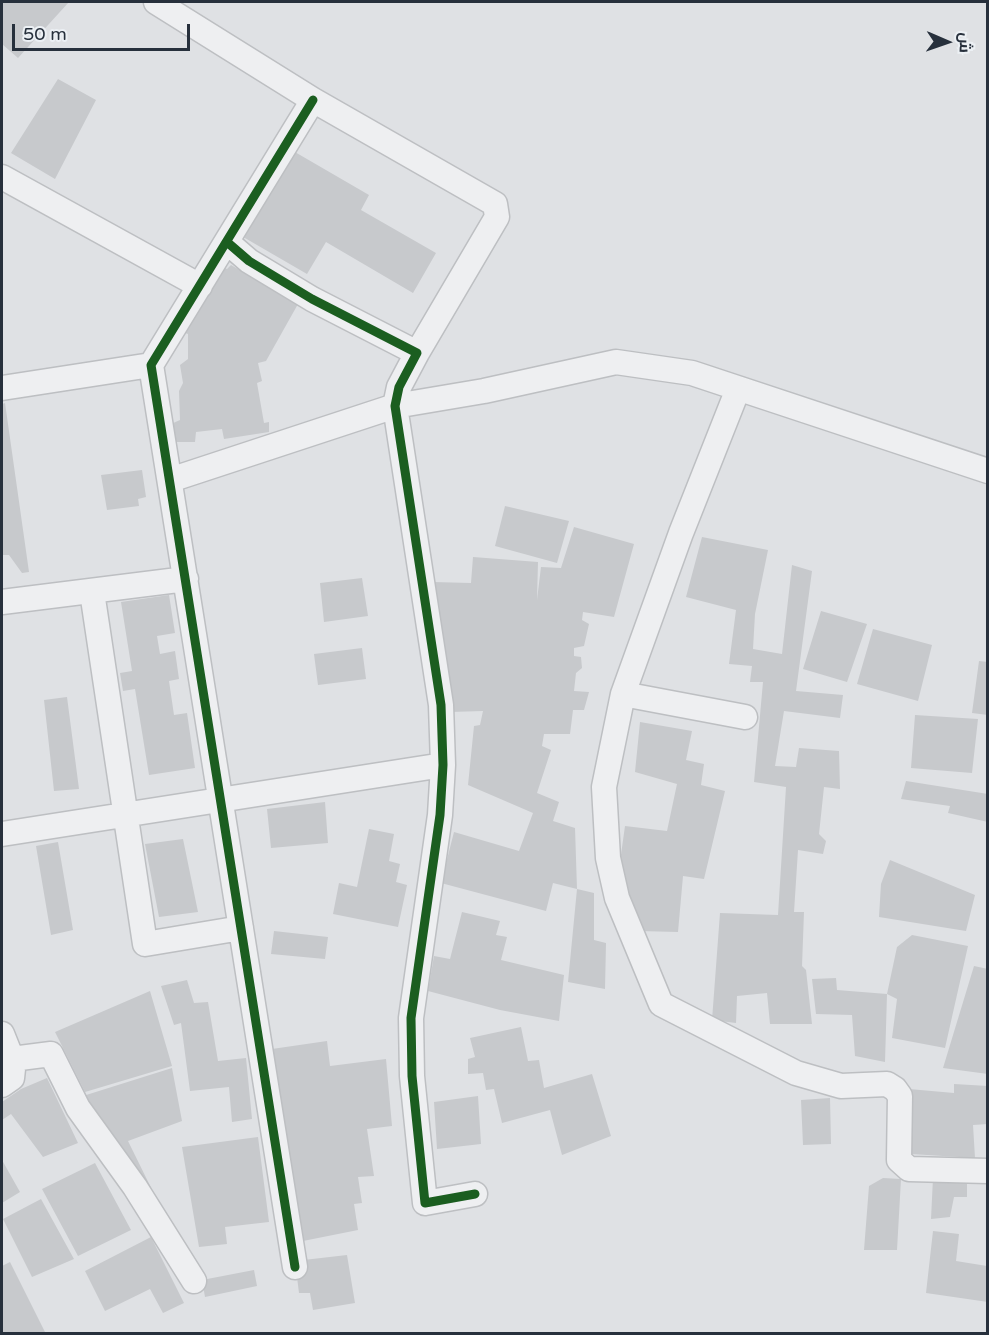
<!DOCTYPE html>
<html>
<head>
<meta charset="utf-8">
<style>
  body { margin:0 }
  #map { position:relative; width:989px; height:1335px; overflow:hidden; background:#dfe1e4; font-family:"Varela Round",Cairo,sans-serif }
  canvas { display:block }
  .frame { position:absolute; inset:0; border:3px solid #27303c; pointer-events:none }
  .north { position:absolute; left:917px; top:12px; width:60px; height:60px; -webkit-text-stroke:4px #ecf0f4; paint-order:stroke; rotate:92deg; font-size:16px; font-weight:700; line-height:24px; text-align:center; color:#27303c }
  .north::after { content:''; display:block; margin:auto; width:21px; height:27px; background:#27303c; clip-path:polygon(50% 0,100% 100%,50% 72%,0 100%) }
  .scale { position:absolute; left:12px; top:24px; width:178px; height:27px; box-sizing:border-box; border:3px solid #27303c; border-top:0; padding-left:8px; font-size:18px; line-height:21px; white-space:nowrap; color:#27303c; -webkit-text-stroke:4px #ecf0f4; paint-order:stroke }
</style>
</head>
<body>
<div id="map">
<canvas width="989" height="1335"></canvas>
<div class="frame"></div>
<div class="north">ش</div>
<div class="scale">50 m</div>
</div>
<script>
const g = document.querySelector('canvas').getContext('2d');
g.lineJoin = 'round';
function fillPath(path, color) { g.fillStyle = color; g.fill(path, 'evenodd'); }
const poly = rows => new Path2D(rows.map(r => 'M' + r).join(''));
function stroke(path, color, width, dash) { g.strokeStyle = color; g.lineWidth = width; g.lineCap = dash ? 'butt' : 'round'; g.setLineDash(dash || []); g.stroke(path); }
fillPath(poly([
  [2,2,69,2,18,58,2,44],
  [58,79,96,100,55,179,11,153],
  [288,148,369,195,361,210,436,253,413,293,326,242,307,274,238,234],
  [215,263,227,269,231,265,298,304,266,361,258,363,262,381,257,383,264,423,269,422,269,432,224,439,222,429,196,432,195,442,172,442,171,424,180,420,179,391,183,383,180,365,188,359,188,334,172,328],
  [5,403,29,572,22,573,9,555,2,555,2,404],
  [142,470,146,497,138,499,139,506,107,510,101,475],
  [505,506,569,521,557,563,495,546],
  [574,527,634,544,614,617,583,612,582,620,589,624,584,646,574,648,574,656,581,657,582,668,576,673,574,691,589,692,584,710,573,710,570,734,544,734,542,746,551,750,537,793,559,802,553,821,575,828,577,889,553,883,546,911,441,883,454,832,519,851,533,813,468,785,474,726,480,725,483,711,450,712,441,651,439,606,432,605,433,582,471,583,473,557,538,562,537,600,541,567,561,568],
  [702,537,768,550,755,614,753,649,782,654,792,565,812,571,796,691,843,695,840,718,784,711,775,766,796,767,799,748,839,751,840,789,824,787,819,834,826,841,823,854,798,850,794,912,804,912,802,966,806,970,812,1024,770,1024,767,993,737,996,736,1023,712,1020,720,913,778,915,786,787,754,782,763,682,750,682,752,666,729,664,736,610,686,597],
  [362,578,368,616,324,622,320,583],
  [169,595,175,633,157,636,160,654,175,651,179,679,169,681,174,715,187,713,195,768,149,775,135,689,123,691,120,673,132,671,121,602],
  [821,611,867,624,847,682,803,669],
  [873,629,932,645,918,701,857,684],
  [362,648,366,679,318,685,314,654],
  [979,661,988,662,988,715,972,713],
  [67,697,79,789,54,791,44,700],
  [915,715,978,719,972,773,911,768],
  [640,722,692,731,686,760,704,764,701,785,725,791,704,879,683,876,678,932,639,931,619,869,625,826,667,831,677,784,635,772],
  [906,781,988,794,988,822,948,813,950,806,901,799],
  [325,802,328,843,271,848,267,809],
  [369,829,394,834,389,861,400,864,396,882,407,885,398,927,333,914,339,883,357,887],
  [183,839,198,912,159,917,145,844],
  [58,842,73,930,51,935,36,846],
  [890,860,975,895,966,931,879,917,881,884],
  [577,889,594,893,594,940,606,943,605,989,568,982],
  [462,912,500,921,496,935,507,937,501,960,564,975,559,1021,500,1010,428,991,434,956,450,959],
  [274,931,328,937,325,959,271,954],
  [912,935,968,946,945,1048,892,1038,897,999,887,994,897,947],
  [974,966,988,969,988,1074,943,1068],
  [836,978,837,990,887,994,885,1062,855,1056,852,1015,816,1014,812,979],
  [187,980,194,1003,208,1002,218,1061,246,1058,252,1119,232,1122,229,1087,190,1091,181,1023,174,1025,161,986],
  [150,991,172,1066,85,1092,55,1032],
  [521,1027,528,1061,539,1060,544,1088,592,1074,611,1136,562,1155,550,1110,502,1123,494,1089,486,1090,483,1073,468,1074,468,1059,475,1057,470,1038],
  [327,1041,330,1066,386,1059,392,1126,367,1129,374,1176,358,1177,362,1203,354,1204,358,1230,293,1243,265,1050],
  [172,1068,182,1121,128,1141,162,1210,83,1096],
  [47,1078,78,1143,43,1157,11,1114,2,1120,2,1102,21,1089],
  [954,1084,988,1086,988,1124,973,1125,975,1158,911,1154,909,1089,954,1093],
  [478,1096,481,1144,437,1149,434,1102],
  [830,1098,831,1144,803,1145,801,1100],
  [258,1137,269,1222,225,1227,227,1244,199,1247,182,1147],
  [2,1160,20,1192,2,1203],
  [95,1163,131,1230,78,1256,42,1189],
  [883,1178,901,1179,897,1250,864,1250,869,1186],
  [933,1178,967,1178,967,1197,954,1197,950,1217,931,1219],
  [41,1199,74,1259,32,1277,3,1219],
  [933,1231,959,1234,956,1261,987,1266,988,1302,926,1293],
  [151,1237,184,1303,163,1313,150,1289,105,1311,85,1271],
  [347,1255,355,1303,313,1310,310,1293,299,1293,295,1261],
  [10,1262,46,1334,2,1334,2,1266],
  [254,1270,257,1286,205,1297,202,1280]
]), '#c7c9cc');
const minor = poly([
  [156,2,313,100,495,204,497,217,417,353],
  [2,177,200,286],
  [227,242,249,261,312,299,417,353,399,387,395,406,441,705,443,765,440,815,411,1018,412,1076,425,1203,475,1194],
  [2,388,151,365],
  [738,389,681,533,623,694,604,787,608,858,617,898,661,1004,796,1073,841,1086,887,1084,895,1089,900,1096,899,1160,909,1169,988,1171],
  [170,480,395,406,484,391,616,362,692,373,988,471],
  [92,592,145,944,241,928],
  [2,602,186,579],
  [623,694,745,717],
  [2,834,443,765],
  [2,1034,12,1059,13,1069,12,1078,2,1085],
  [12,1059,51,1054,78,1108,135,1187,194,1281],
  [295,1267,151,365,313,100]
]);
stroke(minor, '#bdbfc2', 27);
stroke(minor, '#eeeff1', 24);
stroke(poly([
  [227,242,249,261,312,299,417,353,399,387,395,406,441,705,443,765,440,815,411,1018,412,1076,425,1203,475,1194],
  [295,1267,151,365,313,100]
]), '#1b5e20', 9);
</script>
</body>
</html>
